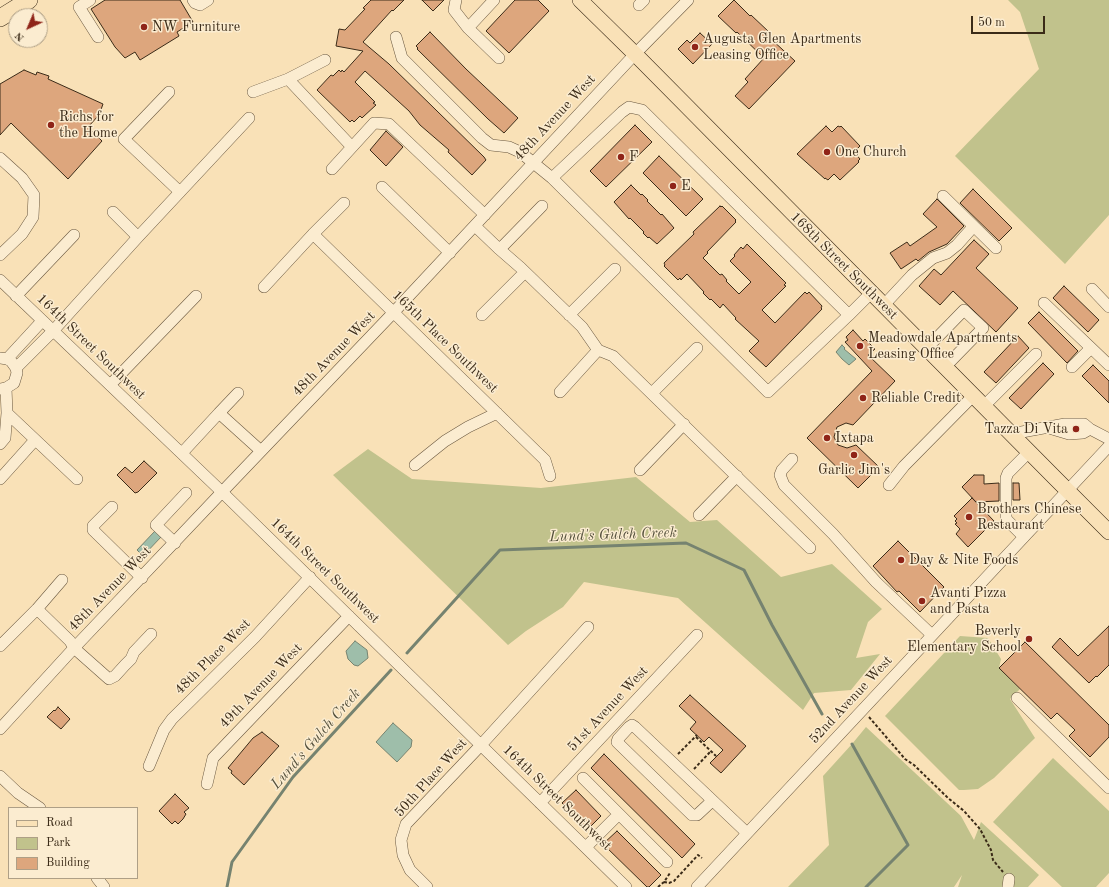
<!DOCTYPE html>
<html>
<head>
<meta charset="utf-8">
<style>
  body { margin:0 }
  #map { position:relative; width:1109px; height:887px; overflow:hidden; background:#f9e1b7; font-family:"Old Standard TT",serif }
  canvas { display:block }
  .legend { position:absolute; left:8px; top:807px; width:130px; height:72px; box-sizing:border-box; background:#fbecd0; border:1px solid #ae9f86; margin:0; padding:5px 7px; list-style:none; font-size:12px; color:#3b2b18 }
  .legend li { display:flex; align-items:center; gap:8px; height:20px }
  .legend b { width:20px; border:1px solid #ae9f86 }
  .north { position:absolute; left:8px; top:8px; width:40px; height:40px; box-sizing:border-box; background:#fbecd0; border:1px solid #ae9f86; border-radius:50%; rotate:224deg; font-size:11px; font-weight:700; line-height:16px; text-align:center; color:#3b2b18 }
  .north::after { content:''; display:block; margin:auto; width:14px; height:18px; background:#8f2418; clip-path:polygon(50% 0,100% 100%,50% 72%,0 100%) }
  .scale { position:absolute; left:971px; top:16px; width:74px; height:18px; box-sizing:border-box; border:2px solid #3b2b18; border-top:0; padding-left:5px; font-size:12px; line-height:14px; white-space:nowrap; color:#3b2b18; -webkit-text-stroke:3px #fbecd0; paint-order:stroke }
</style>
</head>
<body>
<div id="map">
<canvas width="1109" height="887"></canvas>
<ul class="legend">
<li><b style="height:5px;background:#f9e1b7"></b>Road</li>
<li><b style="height:11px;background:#c1c28c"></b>Park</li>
<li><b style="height:11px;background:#dda67d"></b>Building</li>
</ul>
<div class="north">N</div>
<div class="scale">50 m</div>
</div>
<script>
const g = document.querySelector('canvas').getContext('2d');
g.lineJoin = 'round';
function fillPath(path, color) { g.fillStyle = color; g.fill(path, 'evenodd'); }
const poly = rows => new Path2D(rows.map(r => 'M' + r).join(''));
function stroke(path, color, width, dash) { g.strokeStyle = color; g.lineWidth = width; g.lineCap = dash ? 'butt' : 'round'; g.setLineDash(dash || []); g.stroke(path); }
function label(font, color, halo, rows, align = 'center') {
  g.font = font + ' "Old Standard TT",serif'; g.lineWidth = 3; g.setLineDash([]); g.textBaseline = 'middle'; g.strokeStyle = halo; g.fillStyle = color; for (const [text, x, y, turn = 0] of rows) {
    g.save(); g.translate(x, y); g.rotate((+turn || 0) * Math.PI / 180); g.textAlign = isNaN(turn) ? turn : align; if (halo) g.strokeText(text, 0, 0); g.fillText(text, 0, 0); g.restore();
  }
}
fillPath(poly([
  [1008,0,1109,0,1109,215,1065,264,955,156,1039,69,1020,12],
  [368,449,412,479,541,488,636,477,690,522,717,520,781,577,832,564,882,609,868,622,856,658,880,654,851,690,814,693,803,710,678,598,584,582,563,607,526,631,508,645,333,475],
  [960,636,988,638,1001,659,999,668,1020,689,1010,699,1035,738,994,778,978,789,964,790,959,790,885,716],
  [866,727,961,816,974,840,981,822,1039,875,1028,887,958,887,962,875,954,887,788,887,829,845,823,776,852,744],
  [1053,758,1109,811,1109,873,1096,887,1062,887,993,822]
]), '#c1c28c');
const water = poly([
  [842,345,845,348,844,349,856,359,849,365,842,359,836,352,842,345],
  [155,531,161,537,143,556,137,550,155,531],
  [355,641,367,650,368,658,358,666,354,665,348,659,346,651,355,641],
  [393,723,412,740,411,747,397,762,376,742,393,723]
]);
fillPath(water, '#9ebeaa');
stroke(water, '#768370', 1);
stroke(poly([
  [407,653,500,550,686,543,744,570,772,625,822,714],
  [852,744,908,845,866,887],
  [227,887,232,862,293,777,391,670]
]), '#768370', 3);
const building = poly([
  [105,0,180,0,193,22,177,32,179,36,140,60,135,52,125,58,115,47,91,9,105,0],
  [371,0,404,0,393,11,392,10,363,42,389,64,484,157,486,160,472,175,448,152,449,150,420,125,409,111,365,71,355,82,375,102,373,103,376,105,363,117,362,118,360,116,354,122,352,120,350,122,317,90,331,75,333,76,339,70,341,72,342,70,344,72,363,51,336,46,339,29,345,30,365,9,363,8,371,0],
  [422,0,444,0,433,11,422,0],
  [515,0,538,0,549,11,509,53,486,31,515,0],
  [734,0,750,16,751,15,769,32,768,34,772,38,771,39,795,61,749,109,735,96,748,82,745,79,764,58,737,32,736,33,718,16,734,0],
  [430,32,466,69,518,118,504,133,488,119,417,49,418,48,416,46,430,32],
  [700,33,712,44,693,64,678,49,687,40,690,43,700,33],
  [24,70,36,75,37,72,49,76,48,79,103,104,99,115,88,127,102,141,68,179,11,123,0,135,0,84,24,70],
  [635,125,652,142,606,187,590,171,635,125],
  [826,126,832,132,838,126,840,127,841,126,860,146,854,152,860,159,858,161,859,162,840,180,834,174,828,180,825,178,825,179,797,154,826,126],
  [386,131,403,147,386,166,370,150,386,131],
  [659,156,703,199,686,216,643,173,659,156],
  [631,185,641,195,642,194,648,200,647,201,661,215,662,214,674,228,657,244,649,237,648,238,643,233,644,232,630,218,629,219,614,202,631,185],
  [973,189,1012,228,999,241,960,203,973,189],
  [937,199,964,226,947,244,929,252,918,261,916,259,901,269,890,253,907,242,910,246,937,227,923,214,937,199],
  [720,206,721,207,722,206,736,220,735,221,736,222,707,252,708,253,703,258,720,275,722,274,727,280,726,281,739,294,751,282,730,261,735,256,734,255,741,247,743,249,747,244,786,283,784,285,786,286,762,310,775,323,805,292,807,294,809,292,822,306,821,308,822,309,766,367,749,351,759,341,735,319,736,318,723,304,720,308,711,299,710,300,703,293,704,292,687,274,681,280,680,278,678,280,664,266,665,265,664,263,694,234,693,232,720,206],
  [974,240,989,254,976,268,1018,308,996,332,953,291,940,305,919,286,934,269,941,275,974,240],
  [1064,286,1099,320,1088,332,1053,298,1064,286],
  [1039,312,1078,351,1067,363,1028,323,1039,312],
  [853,330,863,341,865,339,875,349,868,355,895,381,853,425,846,423,837,427,834,437,838,445,847,448,856,445,879,467,858,488,807,438,872,371,845,342,848,340,846,337,853,330],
  [1018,336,1029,348,996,383,984,372,1018,336],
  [1043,363,1054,374,1021,409,1009,398,1043,363],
  [1093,365,1109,381,1109,403,1082,376,1093,365],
  [144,461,157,473,138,492,135,493,117,475,125,467,132,473,144,461],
  [974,475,984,475,984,484,999,483,999,501,976,502,962,487,974,475],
  [1013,483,1019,483,1020,500,1013,500,1013,483],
  [972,498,994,521,968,547,956,534,960,529,955,524,957,523,955,521,957,519,954,516,972,498],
  [898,541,944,587,920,612,899,591,897,592,873,566,898,541],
  [1109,626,1109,665,1097,677,1096,676,1089,683,1052,647,1060,638,1078,656,1109,626],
  [1025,642,1109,725,1109,737,1090,757,1069,736,1075,730,1057,713,1051,719,999,668,1025,642],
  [690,695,746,746,721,773,710,763,723,750,709,737,704,742,690,729,696,722,679,706,690,695],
  [58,707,70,719,61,729,47,717,54,710,55,711,58,707],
  [262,732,279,746,244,785,231,773,232,771,228,768,253,738,262,732],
  [604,754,695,844,682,858,591,768,604,754],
  [576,790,601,816,588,829,562,803,576,790],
  [175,794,189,808,184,812,186,814,183,819,178,824,175,821,172,824,159,811,175,794],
  [617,831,661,875,649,887,647,887,603,844,617,831]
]);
fillPath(building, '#dda67d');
stroke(building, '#3b2b18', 1);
const minor = poly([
  [90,0,79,7,98,37],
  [193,0,195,3,200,5,208,0],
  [456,0,454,10,468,28,499,58],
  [639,5,644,0],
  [468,28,494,0],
  [396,37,402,58,482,138,491,145,509,147,520,152,552,178],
  [288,79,325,60],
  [169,92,124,139,180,192],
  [253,92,288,79,352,147],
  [0,158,22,178,34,195,33,217,22,234,0,255],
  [332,169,374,123,389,124,485,215],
  [382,187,450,253],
  [943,196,996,248],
  [113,212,138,237],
  [475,226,498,248,521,268,582,327,598,350,613,356,810,548],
  [313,234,545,460,550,476],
  [500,249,542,206],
  [0,280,222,492,626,887],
  [264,287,313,234,344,203],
  [1092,289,1109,307],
  [16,296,74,235],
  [1044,303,1109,365],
  [884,305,912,275,933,258,947,253,957,245,973,227],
  [482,315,525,272],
  [569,315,615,269],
  [849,315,642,110,629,107,622,112,552,178,768,392,849,315,871,293],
  [926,349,964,310,983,328,945,367],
  [0,358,7,359,11,361,16,368,17,373,14,383,6,388,0,389],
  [7,359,42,321],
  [1072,367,1091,348],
  [16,368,53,331,138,237,249,118],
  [110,385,196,296],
  [560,392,598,350],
  [652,393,697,348],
  [984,406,1036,354],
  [7,413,77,479],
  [219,413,238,393],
  [1049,428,1069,434,1083,433,1090,429],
  [1011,434,1065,424,1084,424,1090,429,1109,439],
  [0,444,5,438,7,413,6,388],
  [182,453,219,413,261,451],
  [792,459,782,470,780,475,784,485,833,534,876,582,932,635],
  [415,465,445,441,468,427,497,413],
  [640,470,684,424],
  [0,479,35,440],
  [889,485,904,466,973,396],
  [112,507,93,526,93,530,142,578],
  [699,515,737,476],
  [1024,537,1008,521,1006,518,1006,478,1008,473,1029,452],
  [175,543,156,525,186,493],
  [37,609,70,641,74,648,109,679,115,676,125,665,131,659,134,652,151,634],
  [0,646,37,609,62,580],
  [1017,698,1109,788],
  [0,729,74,648,222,492,393,313,635,54,688,0],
  [149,766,164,730,172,719,255,637,310,577],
  [0,776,18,793,40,808],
  [583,778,667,862],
  [207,784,213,758,349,616],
  [712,801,697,815,692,815,620,745,617,742,618,739,629,727,632,725,635,727,747,833],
  [540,803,697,635],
  [586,847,619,814],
  [97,878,104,887],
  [427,887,410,870,403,855,401,840,406,824,481,745,588,627],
  [697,887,1109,446],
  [1008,887,1009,879]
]);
const major = poly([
  [580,0,635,54,1056,479,1109,532]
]);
const highway = poly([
  [0,18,29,0]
]);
stroke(minor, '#6a5840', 12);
stroke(major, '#3b2b18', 16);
stroke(highway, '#3b2b18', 18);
stroke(poly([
  [869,717,905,759,914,765,948,798,964,811,980,829,991,850,993,860,1003,872],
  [696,737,716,756],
  [678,754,697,735],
  [694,769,711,751],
  [664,882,669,883,674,881,698,855,702,858],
  [658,887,664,882,670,873,670,872]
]), '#3b2b18', 2, [3, 2]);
stroke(minor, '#fbecd0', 11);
stroke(major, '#f9e1b7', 15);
stroke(highway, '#f9e1b7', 17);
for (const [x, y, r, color] of [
  [144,27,4,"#8f2418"],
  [695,47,4,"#8f2418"],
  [51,125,4,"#8f2418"],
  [827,152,4,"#8f2418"],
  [621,157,4,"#8f2418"],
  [673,186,4,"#8f2418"],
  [860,346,4,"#8f2418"],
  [863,398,4,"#8f2418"],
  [1076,429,4,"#8f2418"],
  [827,438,4,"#8f2418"],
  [854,455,4,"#8f2418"],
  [969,517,4,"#8f2418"],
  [901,560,4,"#8f2418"],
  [922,601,4,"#8f2418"],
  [1029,639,4,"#8f2418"]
]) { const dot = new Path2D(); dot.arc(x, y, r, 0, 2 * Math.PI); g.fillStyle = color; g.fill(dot); stroke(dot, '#fbecd0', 1.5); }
label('14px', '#3b2b18', '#fbecd0', [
  ["NW Furniture",152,27],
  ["Augusta Glen Apartments",703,39],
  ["Leasing Office",703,55],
  ["Richs for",59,117],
  ["the Home",59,133],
  ["One Church",835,152],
  ["F",629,157],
  ["E",681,186],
  ["Meadowdale Apartments",868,338],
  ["Leasing Office",868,354],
  ["Reliable Credit",871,398],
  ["Tazza Di Vita",1068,429,"right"],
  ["Ixtapa",835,438],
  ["Garlic Jim's",854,470,"center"],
  ["Brothers Chinese",977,509],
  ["Restaurant",977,525],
  ["Day & Nite Foods",909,560],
  ["Avanti Pizza",930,593],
  ["and Pasta",930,609],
  ["Beverly",1021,631,"right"],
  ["Elementary School",1021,647,"right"]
], 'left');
label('14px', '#3b2b18', '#fbecd0', [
  ["48th Avenue West",555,118,-47],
  ["168th Street Southwest",844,266,45],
  ["165th Place Southwest",445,342,44],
  ["164th Street Southwest",91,347,44],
  ["48th Avenue West",334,354,-46],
  ["164th Street Southwest",325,571,44],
  ["48th Avenue West",110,589,-46],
  ["48th Place West",213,657,-45],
  ["49th Avenue West",261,686,-46],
  ["52nd Avenue West",851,700,-47],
  ["51st Avenue West",608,709,-47],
  ["50th Place West",431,778,-48],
  ["164th Street Southwest",557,798,44]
]);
label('italic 15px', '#54503c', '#fbecd0', [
  ["Lund's Gulch Creek",613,535,-2],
  ["Lund's Gulch Creek",316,739,-49]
]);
</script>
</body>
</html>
